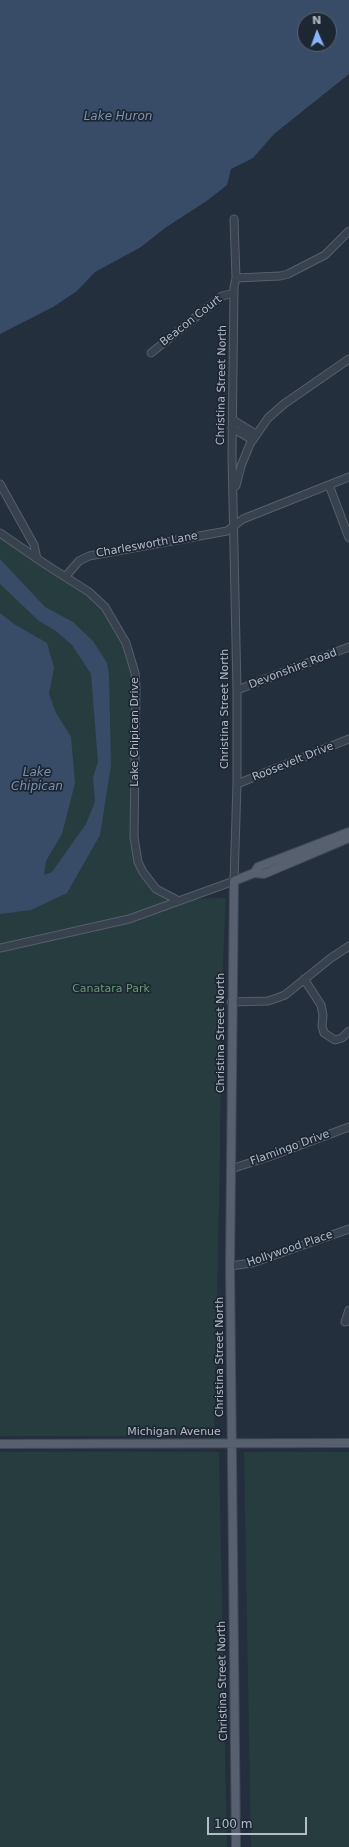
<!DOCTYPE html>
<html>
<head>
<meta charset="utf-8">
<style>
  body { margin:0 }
  #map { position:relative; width:349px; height:1847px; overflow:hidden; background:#242f3e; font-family:"DejaVu Sans",sans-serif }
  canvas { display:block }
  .north { position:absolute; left:297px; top:12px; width:40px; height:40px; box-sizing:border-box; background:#1d2633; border:1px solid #59626f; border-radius:50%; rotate:358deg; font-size:11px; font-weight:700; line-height:16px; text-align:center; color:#b4bcc9 }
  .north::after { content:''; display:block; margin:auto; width:14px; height:18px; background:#8ab4f8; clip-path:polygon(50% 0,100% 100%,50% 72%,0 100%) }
  .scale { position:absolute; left:207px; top:1817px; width:100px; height:18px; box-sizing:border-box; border:2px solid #b4bcc9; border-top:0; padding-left:5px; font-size:12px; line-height:14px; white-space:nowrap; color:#b4bcc9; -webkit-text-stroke:3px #1d2633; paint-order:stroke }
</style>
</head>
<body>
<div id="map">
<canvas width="349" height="1847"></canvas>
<div class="north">N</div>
<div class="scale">100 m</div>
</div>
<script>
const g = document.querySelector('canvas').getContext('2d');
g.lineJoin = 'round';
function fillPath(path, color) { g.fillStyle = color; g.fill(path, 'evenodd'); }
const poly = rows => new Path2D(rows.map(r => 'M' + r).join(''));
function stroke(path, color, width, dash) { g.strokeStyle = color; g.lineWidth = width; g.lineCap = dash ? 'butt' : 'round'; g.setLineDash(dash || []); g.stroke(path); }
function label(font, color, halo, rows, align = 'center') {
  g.font = font + ' "DejaVu Sans",sans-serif'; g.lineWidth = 3.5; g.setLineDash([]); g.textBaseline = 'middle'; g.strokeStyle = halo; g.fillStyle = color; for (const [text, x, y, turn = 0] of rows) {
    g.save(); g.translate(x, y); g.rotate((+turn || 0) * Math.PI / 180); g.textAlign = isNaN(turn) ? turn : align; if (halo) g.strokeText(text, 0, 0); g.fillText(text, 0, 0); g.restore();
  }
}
fillPath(poly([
  [0,531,89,592,114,621,130,659,136,836,140,862,158,889,184,899,226,898,221,1004,220,1158,214,1436,0,1436],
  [0,1452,219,1452,227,1847,0,1847],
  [244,1452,349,1452,349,1847,251,1847]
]), '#263c3f');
fillPath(poly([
  [0,0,349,0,349,74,274,134,253,158,231,169,227,185,208,200,165,228,141,247,95,272,77,291,53,307,0,334],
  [305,20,329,20,329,44,305,44],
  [0,559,45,607,73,622,93,641,107,663,109,675,111,765,100,835,67,893,31,910,0,914,0,613,14,624,47,643,54,668,49,694,56,713,71,737,75,783,62,834,46,861,44,875,52,872,86,824,95,802,93,777,98,762,91,674,72,645,56,631,39,621,0,584]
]), '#394c67');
const minor = poly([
  [236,278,280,276,288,274,325,255,349,231],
  [151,353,222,296,234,293],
  [233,420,256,434],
  [232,428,253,440],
  [0,484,34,545,37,559],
  [329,485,349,538],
  [236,486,241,466,250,444,268,418,284,404,349,359],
  [0,533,45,564,89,592,105,607,126,643,135,673,136,687,134,837,138,862,143,872,156,889,179,901],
  [66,576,79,561,89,556,227,531,243,519,349,477],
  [237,690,349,647],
  [237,784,349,739],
  [0,948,129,919,234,881,237,784,237,690,232,455,234,287,236,278,234,219],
  [304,979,321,1005,323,1015,322,1026,324,1033,335,1040,342,1038,349,1031],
  [231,1002,268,1001,277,998,285,995,331,958,349,946],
  [231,1169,271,1156,349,1127],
  [230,1266,252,1263,349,1229],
  [349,1310,345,1322,349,1321]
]);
const major = poly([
  [254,873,258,867,349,832],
  [0,1444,349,1443],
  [236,1847,230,1266,234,881,254,873,264,874,349,838]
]);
stroke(minor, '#565f6c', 9);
stroke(major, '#414a57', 10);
stroke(minor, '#38414e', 7);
stroke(major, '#56606e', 8);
label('11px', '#b4bcc9', '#1d2633', [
  ["Beacon Court",191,321,-38],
  ["Christina Street North",222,385,-89],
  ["Charlesworth Lane",147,545,-10],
  ["Devonshire Road",293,669,-21],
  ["Christina Street North",225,709,-90],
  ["Lake Chipican Drive",135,732,-90],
  ["Roosevelt Drive",293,762,-22],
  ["Christina Street North",221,1033,-90],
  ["Flamingo Drive",290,1148,-20],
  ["Hollywood Place",290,1249,-19],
  ["Christina Street North",220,1357,-90],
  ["Michigan Avenue",174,1432],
  ["Christina Street North",223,1681,-91]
]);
label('11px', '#6b9a76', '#1d2633', [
  ["Canatara Park",111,989]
]);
label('italic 12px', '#7c92b1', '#1d2633', [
  ["Lake Huron",118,117],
  ["Lake",37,773],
  ["Chipican",37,787]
]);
</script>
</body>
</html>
